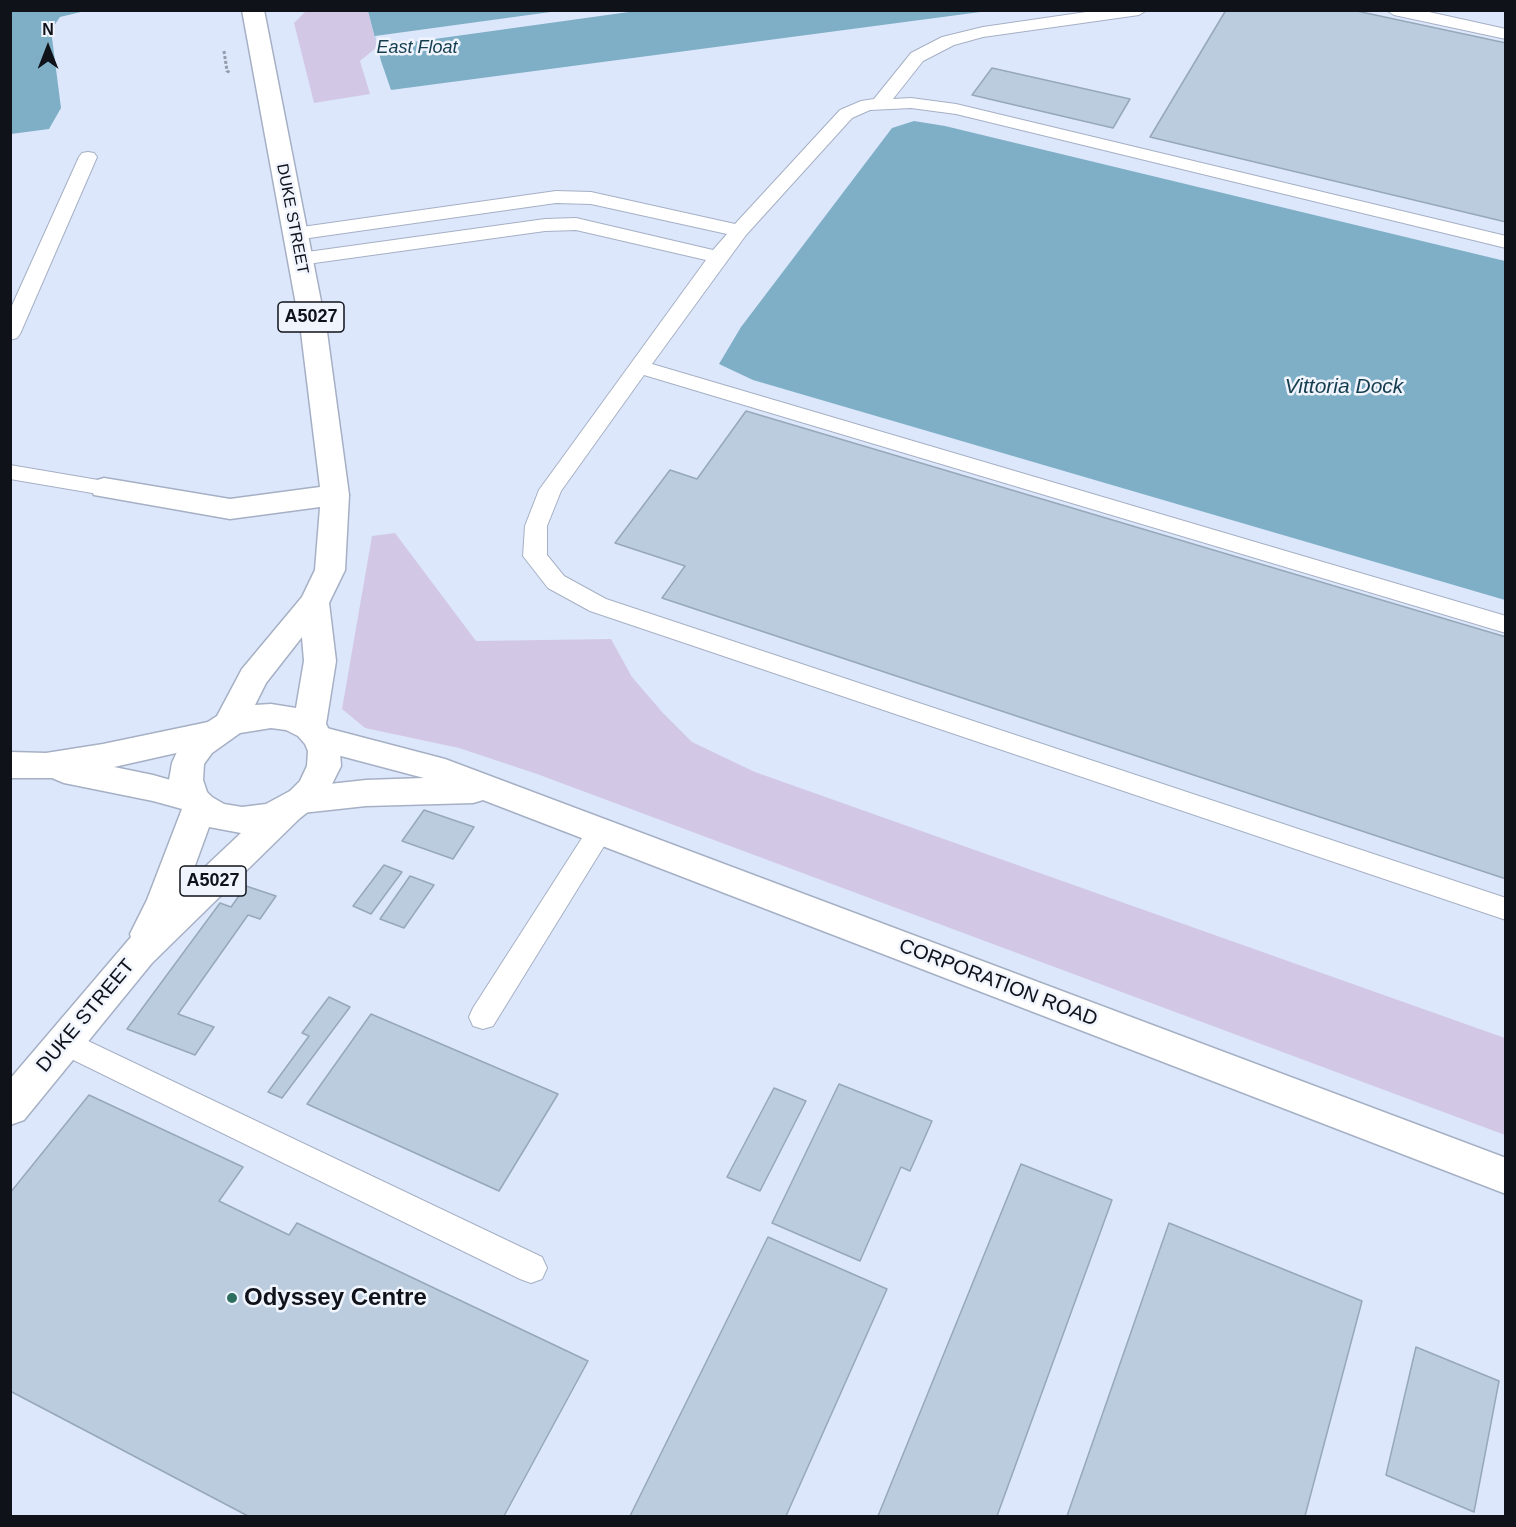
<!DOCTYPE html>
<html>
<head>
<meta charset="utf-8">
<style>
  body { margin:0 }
  #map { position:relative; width:1516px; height:1527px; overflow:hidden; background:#dce7fc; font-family:Helvetica,sans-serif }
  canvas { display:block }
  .frame { position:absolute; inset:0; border:12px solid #0f1219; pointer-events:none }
  .north { position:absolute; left:18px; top:18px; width:60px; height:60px; -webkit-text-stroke:4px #f0f4fd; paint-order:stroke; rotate:0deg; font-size:16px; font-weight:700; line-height:24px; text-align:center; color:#0f1219 }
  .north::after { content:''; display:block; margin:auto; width:21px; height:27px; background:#0f1219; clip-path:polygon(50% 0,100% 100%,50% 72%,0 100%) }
</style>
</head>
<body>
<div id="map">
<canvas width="1516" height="1527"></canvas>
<div class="frame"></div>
<div class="north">N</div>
</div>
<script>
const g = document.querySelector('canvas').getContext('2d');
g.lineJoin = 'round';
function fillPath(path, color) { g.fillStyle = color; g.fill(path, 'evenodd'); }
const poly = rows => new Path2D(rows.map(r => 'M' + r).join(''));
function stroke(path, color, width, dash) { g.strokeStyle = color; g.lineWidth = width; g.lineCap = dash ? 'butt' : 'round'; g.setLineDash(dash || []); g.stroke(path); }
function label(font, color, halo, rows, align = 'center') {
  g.font = font + ' Helvetica,sans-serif'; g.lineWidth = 5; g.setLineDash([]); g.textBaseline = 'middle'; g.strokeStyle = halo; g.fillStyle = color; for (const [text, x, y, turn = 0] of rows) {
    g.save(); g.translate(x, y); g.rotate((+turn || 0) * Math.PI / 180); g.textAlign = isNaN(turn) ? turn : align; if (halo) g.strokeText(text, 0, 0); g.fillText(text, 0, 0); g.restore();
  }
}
fillPath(poly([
  [306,11,368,11,377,47,360,61,370,94,314,103,294,23],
  [395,533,476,641,611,639,632,677,663,713,692,742,755,772,1505,1038,1505,1135,537,774,459,748,365,728,342,709,372,536]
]), '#d2c8e5');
fillPath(poly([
  [10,11,85,11,60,17,51,30,61,108,49,129,11,134],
  [368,11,988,11,391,90,381,61],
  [914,121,945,126,1505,261,1505,600,753,380,719,364,741,327,892,128]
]), '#7fafc6');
fillPath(poly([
  [558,11,636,11,377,47,375,36]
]), '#dce7fc');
const building = poly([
  [1226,10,1352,10,1506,43,1506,222,1150,137,1226,10],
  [992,68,1130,99,1113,128,972,95,992,68],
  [746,411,1506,637,1506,879,662,598,685,566,615,543,670,470,697,479,746,411],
  [424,810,474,827,453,859,402,841,424,810],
  [384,865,402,872,371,914,353,906,384,865],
  [410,876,434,885,404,928,380,919,410,876],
  [246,886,276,896,260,919,248,915,178,1014,214,1027,195,1055,127,1029,220,903,231,907,246,886],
  [329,997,350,1007,282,1098,268,1092,309,1036,302,1033,329,997],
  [371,1014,558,1094,499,1191,307,1104,371,1014],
  [839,1084,932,1121,910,1171,901,1167,860,1261,772,1223,839,1084],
  [774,1088,806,1101,760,1191,727,1177,774,1088],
  [89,1095,243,1167,219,1201,289,1235,297,1223,588,1361,504,1516,248,1516,10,1391,10,1193,89,1095],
  [1021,1164,1112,1200,997,1516,878,1516,1021,1164],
  [1169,1223,1362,1301,1305,1516,1067,1516,1169,1223],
  [768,1237,887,1289,786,1516,630,1516,768,1237],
  [1416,1347,1499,1381,1474,1512,1386,1475,1416,1347]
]);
fillPath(building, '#baccde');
stroke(building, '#96a8b9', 1.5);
const service = poly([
  [1100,10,1147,10,1139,15,983,37,954,45,923,61,893,99,911,98,956,104,1506,236,1506,248,956,114,911,108,870,110,852,118,746,235,652,364,1506,616,1506,633,644,375,561,491,547,526,547,555,564,576,606,599,1506,898,1506,920,590,611,548,588,523,556,525,526,539,490,706,260,576,230,545,231,300,265,293,263,290,259,293,255,300,253,545,219,576,218,713,250,727,234,591,204,556,203,295,240,288,238,285,234,288,230,295,228,556,191,591,192,735,224,840,110,861,101,874,99,911,53,942,37,983,27,1100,10],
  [1386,10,1420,10,1506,29,1506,39,1394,15,1386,10],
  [88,152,94,153,97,157,20,334,17,338,10,340,10,310,79,157,82,153,88,152],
  [10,465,104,481,112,483,115,488,112,493,104,495,10,479,10,465],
  [600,821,609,824,613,831,609,838,493,1026,483,1029,473,1026,469,1017,473,1008,591,824,600,821],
  [65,1030,542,1257,547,1268,542,1279,531,1283,520,1279,55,1051,51,1042,55,1033,65,1030]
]);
const minor = poly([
  [104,478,230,499,335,485,345,488,349,495,345,502,335,505,230,519,94,495,90,488,94,481,104,478]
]);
const secondary = poly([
  [213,721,225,724,229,733,225,742,114,767,153,775,205,790,210,799,205,808,193,812,153,801,64,783,52,778,10,778,10,752,46,753,103,744,213,721],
  [319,726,445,759,1506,1158,1506,1194,483,800,473,803,366,806,302,813,290,809,285,800,290,791,302,787,366,780,424,778,307,747,303,738,307,729,319,726]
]);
const primary = poly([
  [242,10,264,10,327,332,349,495,345,570,329,603,336,661,326,724,340,751,341,766,325,798,299,819,152,963,24,1120,10,1125,10,1079,131,937,130,934,147,900,182,809,169,780,172,763,176,754,188,735,217,716,242,669,302,597,315,570,321,495,301,332,242,10],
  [302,637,304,661,296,708,271,704,255,705,266,683,302,637],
  [271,728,286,730,298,736,305,744,308,751,307,766,300,781,290,791,266,804,242,807,224,804,212,797,207,792,203,780,204,764,212,753,240,733,271,728],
  [209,827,241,833,189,882,209,827]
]);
stroke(service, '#a6b0c4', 2);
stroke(minor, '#a6b0c4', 3);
stroke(secondary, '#a6b0c4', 3);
stroke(primary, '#a6b0c4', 3);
stroke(poly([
  [224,51,227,71,231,73]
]), '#949cac', 3, [3, 2]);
fillPath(service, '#fff');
fillPath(minor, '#fff');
fillPath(secondary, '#fff');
fillPath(primary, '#fff');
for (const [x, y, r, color] of [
  [232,1298,6,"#2d6f5f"]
]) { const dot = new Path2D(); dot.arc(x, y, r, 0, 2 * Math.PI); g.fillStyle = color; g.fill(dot); stroke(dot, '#f0f4fd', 2); }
label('16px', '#0f1219', '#f0f4fd', [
  ["DUKE STREET",292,219,79]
]);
label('italic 18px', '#143d4f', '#f0f4fd', [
  ["East Float",417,48]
]);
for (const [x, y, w] of [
  [311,317,66],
  [213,881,66]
]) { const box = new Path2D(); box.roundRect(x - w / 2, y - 15, w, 30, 4.5); g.fillStyle = '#f0f4fd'; g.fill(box); stroke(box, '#0f1219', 1.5); }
label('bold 18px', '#0f1219', null, [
  ["A5027",311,317],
  ["A5027",213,881]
]);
label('20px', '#0f1219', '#f0f4fd', [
  ["CORPORATION ROAD",998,983,21],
  ["DUKE STREET",86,1016,-50]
]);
label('italic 21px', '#143d4f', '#f0f4fd', [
  ["Vittoria Dock",1344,387]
]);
label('bold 24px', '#0f1219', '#f0f4fd', [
  ["Odyssey Centre",244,1298]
], 'left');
</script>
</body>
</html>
